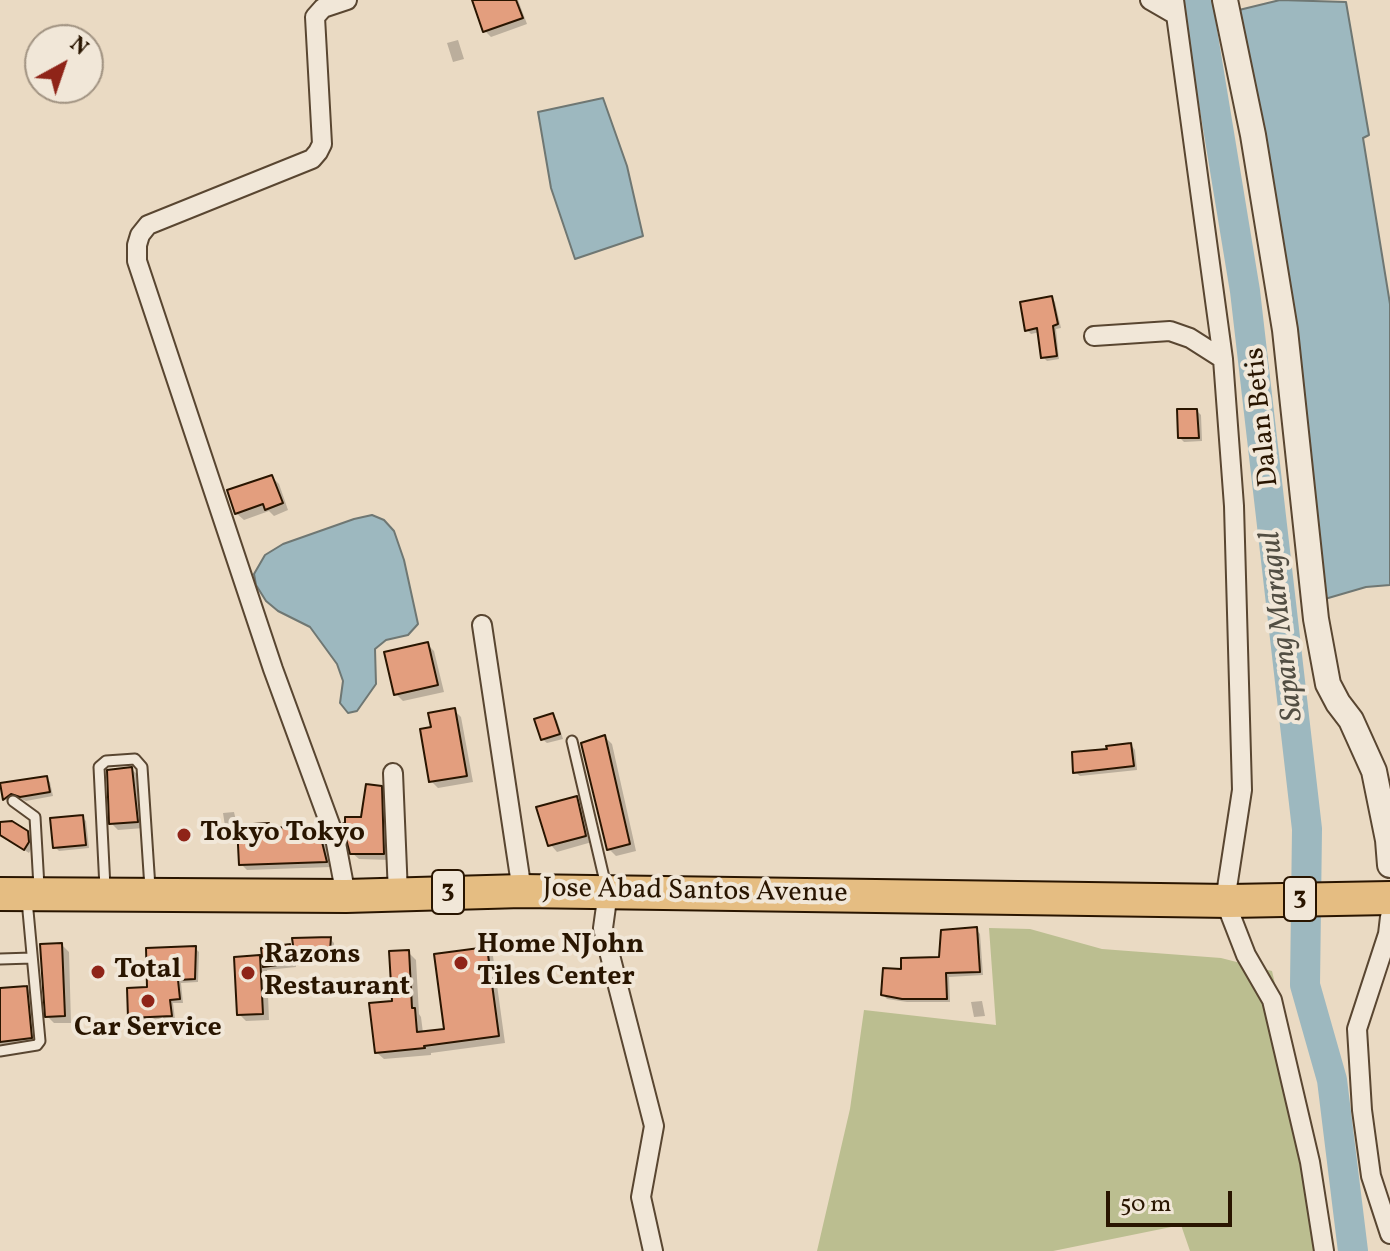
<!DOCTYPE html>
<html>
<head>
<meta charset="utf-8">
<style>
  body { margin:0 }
  #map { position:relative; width:1390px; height:1251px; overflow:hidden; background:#eadac3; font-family:Vollkorn,serif }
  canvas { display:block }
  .north { position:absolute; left:24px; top:24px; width:80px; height:80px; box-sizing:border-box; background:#f1e7d8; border:2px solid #a19382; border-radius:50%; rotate:40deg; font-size:22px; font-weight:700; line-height:32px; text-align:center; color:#291500 }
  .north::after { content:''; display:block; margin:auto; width:28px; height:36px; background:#8f2418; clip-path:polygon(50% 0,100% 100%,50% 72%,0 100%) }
  .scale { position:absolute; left:1106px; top:1191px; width:126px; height:36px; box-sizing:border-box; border:4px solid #291500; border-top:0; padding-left:10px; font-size:24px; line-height:28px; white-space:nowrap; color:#291500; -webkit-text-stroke:6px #f1e7d8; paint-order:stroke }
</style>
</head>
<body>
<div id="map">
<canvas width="1390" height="1251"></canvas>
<div class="north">N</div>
<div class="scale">50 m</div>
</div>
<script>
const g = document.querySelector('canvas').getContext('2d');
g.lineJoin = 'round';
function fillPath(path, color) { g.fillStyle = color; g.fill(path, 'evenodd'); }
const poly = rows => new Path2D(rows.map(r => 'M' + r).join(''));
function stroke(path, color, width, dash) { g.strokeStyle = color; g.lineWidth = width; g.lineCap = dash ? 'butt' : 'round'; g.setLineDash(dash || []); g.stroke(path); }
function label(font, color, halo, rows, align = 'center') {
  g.font = font + ' Vollkorn,serif'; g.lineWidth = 8; g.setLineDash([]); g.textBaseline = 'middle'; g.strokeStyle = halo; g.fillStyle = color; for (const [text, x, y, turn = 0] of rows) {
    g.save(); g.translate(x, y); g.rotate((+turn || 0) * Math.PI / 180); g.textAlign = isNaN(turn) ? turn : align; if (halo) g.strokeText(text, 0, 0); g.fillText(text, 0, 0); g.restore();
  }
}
fillPath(poly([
  [989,928,1030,929,1102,949,1221,958,1272,971,1288,1039,1318,1251,1190,1251,1181,1225,1053,1251,817,1251,850,1109,864,1010,996,1025]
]), '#bbbe90');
const water = poly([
  [1280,0,1346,2,1369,135,1363,138,1390,304,1390,585,1366,587,1318,601,1239,10,1280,0],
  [603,98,627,166,643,236,575,259,551,188,538,112,603,98],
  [372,515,384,520,394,531,404,560,418,624,408,635,386,640,375,649,376,684,357,711,348,713,340,703,343,681,337,664,310,627,278,611,266,601,256,585,254,574,265,555,283,544,354,519,372,515]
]);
fillPath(water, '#9db8bf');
stroke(water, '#6f7773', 2);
fillPath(poly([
  [486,0,518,0,527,24,491,37,485,31],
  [458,40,464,59,453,62,447,43],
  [1052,298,1055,302,1061,328,1056,329,1059,359,1047,361,1043,357,1040,332,1031,334,1027,330],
  [1197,411,1201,415,1202,441,1184,442,1180,438],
  [272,477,279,484,288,510,274,516,269,511,244,520,236,513],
  [427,644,434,651,444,692,403,701,396,694],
  [454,710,461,717,473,782,438,788,431,781,433,729],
  [553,716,557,720,563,739,547,743,542,739],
  [605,737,612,744,636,851,616,856,609,849],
  [1131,745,1135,750,1137,770,1080,776,1075,772,1109,751],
  [132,769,139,777,144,828,118,830,111,823],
  [46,778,50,782,53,796,26,801,16,797,9,803,5,799,3,785],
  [381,788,387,795,390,860,359,859,352,853,363,819],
  [577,798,584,805,592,842,557,852,550,844],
  [234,812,237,825,225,826,223,813],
  [82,817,86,821,89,848,59,851,55,847],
  [0,824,27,833,32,837,32,847,29,853,0,835],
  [268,825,273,829,317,828,323,834,331,867,247,870,241,864],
  [976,929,980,934,983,975,949,977,950,1002,907,1002,887,999,883,995,903,972,940,959],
  [330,939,334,943,334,955,300,956,296,951],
  [62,945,69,952,71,1023,54,1023,47,1016],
  [289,947,294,951,296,967,267,970,269,1020,246,1021,239,1014,259,957,265,963],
  [195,948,199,952,198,982,181,983,183,1003,173,1003,175,1019,134,1021,130,1017,149,989],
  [486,949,493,956,505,1043,431,1053,431,1055,384,1059,376,1052,408,952,416,960,419,1014,421,1017,423,1033,446,1031],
  [27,988,34,995,38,1044,0,1049,0,990],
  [982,1001,985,1016,974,1017,971,1002]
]), '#0003');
stroke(poly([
  [1197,0,1245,291,1307,829,1305,985,1332,1080,1353,1251]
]), '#9db8bf', 30);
const building = poly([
  [472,0,516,0,523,18,483,32,472,0],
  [1052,296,1058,324,1053,326,1057,356,1041,358,1037,328,1025,331,1020,302,1052,296],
  [1177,409,1197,409,1199,438,1178,438,1177,409],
  [272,475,283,503,265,510,263,504,235,514,227,490,272,475],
  [428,642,438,685,394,695,384,652,428,642],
  [455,708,467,776,429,782,420,729,431,727,428,713,455,708],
  [553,713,560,734,541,740,534,719,553,713],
  [605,735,630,844,607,850,581,743,605,735],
  [1131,743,1134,766,1073,773,1072,752,1107,749,1106,746,1131,743],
  [132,767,138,822,109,824,107,770,132,767],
  [47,776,50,792,20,797,11,794,3,800,0,783,47,776],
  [366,784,382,786,384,854,350,854,342,824,345,823,345,817,361,817,366,784],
  [577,796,586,836,548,846,536,807,577,796],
  [83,815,86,845,53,848,50,818,83,815],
  [12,821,28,831,29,842,24,850,0,835,0,822,12,821],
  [269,823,269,828,318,826,327,862,239,865,237,825,269,823],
  [977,927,980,972,946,973,947,999,902,999,881,995,883,968,901,969,901,958,939,957,941,930,977,927],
  [331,937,330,951,294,952,292,938,331,937],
  [62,943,65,1016,45,1017,40,944,62,943],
  [290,944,293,963,263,967,261,948,290,944],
  [196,946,195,979,178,980,180,999,170,1000,172,1016,128,1018,127,988,147,987,146,948,196,946],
  [487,947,499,1036,424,1046,425,1048,375,1053,369,1003,392,1001,389,951,409,950,412,1008,415,1008,417,1032,444,1029,434,954,487,947],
  [260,955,263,1014,237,1015,234,957,260,955],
  [27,986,32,1038,0,1042,0,988,27,986]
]);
fillPath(building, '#e39e7e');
stroke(building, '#291500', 2);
const service = poly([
  [572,741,606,886],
  [13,801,35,817,39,887],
  [105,888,99,767,106,761,135,759,142,767,150,888],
  [0,959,32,958],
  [0,1051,37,1045,40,1041,27,900]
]);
const minor = poly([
  [1150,0,1176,15],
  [1174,0,1223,359,1234,506,1242,790,1225,901,1246,955,1272,1000,1310,1162,1324,1251],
  [1094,336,1170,331,1190,338,1223,359],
  [482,625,522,891],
  [393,773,398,894],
  [608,892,603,928,654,1126,641,1197,653,1251],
  [346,896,335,838,273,669,137,261,137,245,140,235,148,225,312,159,318,152,322,144,315,17,323,8,347,0],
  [1390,917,1388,934,1357,1029,1362,1110,1371,1176,1390,1234]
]);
const tertiary = poly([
  [1225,0,1253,135,1285,330,1316,619,1328,684,1338,703,1351,720,1374,771,1388,840,1390,865]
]);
const trunk = poly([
  [0,894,346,896,522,891,1230,901,1390,898]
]);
stroke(service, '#594631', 13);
stroke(minor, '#594631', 22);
stroke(tertiary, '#594631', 28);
stroke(trunk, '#291500', 36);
stroke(service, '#f1e7d8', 9);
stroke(minor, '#f1e7d8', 18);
stroke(tertiary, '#f1e7d8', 24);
stroke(trunk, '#e5bd82', 32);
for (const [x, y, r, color] of [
  [184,835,8,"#8f2418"],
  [461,963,8,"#8f2418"],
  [98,972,8,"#8f2418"],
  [248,973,8,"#8f2418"],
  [148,1001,8,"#8f2418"]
]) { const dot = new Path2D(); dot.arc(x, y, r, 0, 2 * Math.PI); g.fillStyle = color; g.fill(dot); stroke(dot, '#f1e7d8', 3); }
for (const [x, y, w] of [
  [448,892,32],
  [1300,899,32]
]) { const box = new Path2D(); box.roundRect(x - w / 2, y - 22, w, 44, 6); g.fillStyle = '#f1e7d8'; g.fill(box); stroke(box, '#291500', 2); }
label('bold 26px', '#291500', null, [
  ["3",448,892],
  ["3",1300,899]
]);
label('28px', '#291500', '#f1e7d8', [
  ["Dalan Betis",1264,417,-96],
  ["Jose Abad Santos Avenue",695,893,1]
]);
label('bold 28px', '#291500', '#f1e7d8', [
  ["Tokyo Tokyo",200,835],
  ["Home NJohn",477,947],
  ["Tiles Center",477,979],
  ["Razons",264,957],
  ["Restaurant",264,989],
  ["Total",114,972],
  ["Car Service",148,1030,"center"]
], 'left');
label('italic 30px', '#524e43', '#f1e7d8', [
  ["Sapang Maragul",1284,626,-97]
]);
</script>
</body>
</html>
